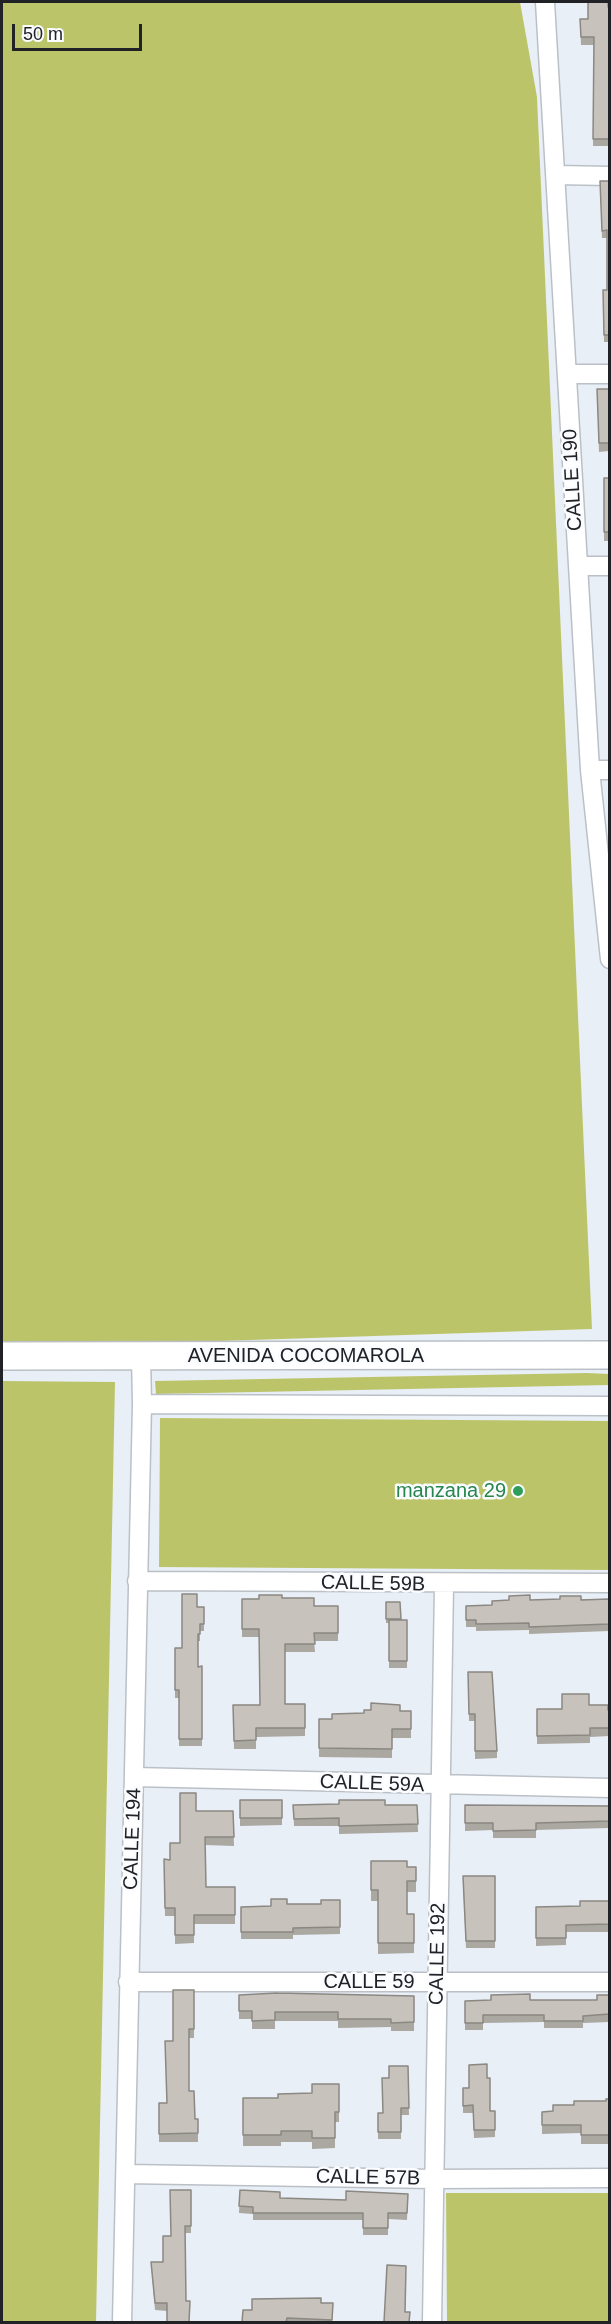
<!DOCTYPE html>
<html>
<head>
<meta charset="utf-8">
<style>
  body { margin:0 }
  #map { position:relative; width:611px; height:2324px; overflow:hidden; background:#e9eff6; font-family:Helvetica,sans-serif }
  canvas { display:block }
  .frame { position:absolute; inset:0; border:3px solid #202225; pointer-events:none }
  .scale { position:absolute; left:12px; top:24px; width:130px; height:27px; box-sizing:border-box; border:3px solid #202225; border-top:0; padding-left:8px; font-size:18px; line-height:21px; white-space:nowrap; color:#202225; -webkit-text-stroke:4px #fafcff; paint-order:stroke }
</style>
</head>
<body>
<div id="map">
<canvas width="611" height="2324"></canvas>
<div class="frame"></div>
<div class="scale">50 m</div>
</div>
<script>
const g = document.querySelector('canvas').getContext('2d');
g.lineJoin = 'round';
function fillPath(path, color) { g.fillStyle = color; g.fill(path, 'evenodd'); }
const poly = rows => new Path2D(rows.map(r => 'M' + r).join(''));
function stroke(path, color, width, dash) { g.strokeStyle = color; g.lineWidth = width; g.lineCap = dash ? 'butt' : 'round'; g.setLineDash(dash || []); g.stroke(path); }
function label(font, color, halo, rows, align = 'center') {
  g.font = font + ' Helvetica,sans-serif'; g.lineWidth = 5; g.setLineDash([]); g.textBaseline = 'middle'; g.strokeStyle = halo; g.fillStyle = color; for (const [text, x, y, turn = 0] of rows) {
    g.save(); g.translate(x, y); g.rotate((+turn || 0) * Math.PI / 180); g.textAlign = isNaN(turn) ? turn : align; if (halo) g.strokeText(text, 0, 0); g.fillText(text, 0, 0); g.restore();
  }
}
fillPath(poly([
  [2,2,520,2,537,97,592,1329,2,1348],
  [587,1373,609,1374,609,1385,156,1394,155,1381],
  [2,1381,115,1382,96,2322,2,2322],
  [160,1418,609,1421,609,1570,159,1567],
  [446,2193,609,2193,609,2322,447,2322]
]), '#bcc46a');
const street = poly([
  [545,2,590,770,610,959],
  [556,175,610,176],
  [567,374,610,374],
  [578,566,610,566],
  [590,770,610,770],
  [142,1404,610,1406],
  [137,1581,610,1583],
  [134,1777,610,1788],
  [128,1982,610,1982],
  [126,2174,434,2179,610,2178],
  [122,2322,142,1404,141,1356],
  [432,2322,444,1585]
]);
const secondary = poly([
  [2,1356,610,1355]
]);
stroke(street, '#bbc0c7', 21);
stroke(secondary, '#bbc0c7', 30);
stroke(street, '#fff', 18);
stroke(secondary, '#fff', 27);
fillPath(poly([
  [608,7,609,7,609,146,593,146,594,45,581,45,580,19,588,19],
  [600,181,609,181,609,342,604,342,603,290,607,290,607,238,602,238],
  [597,389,609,389,609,451,599,452],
  [609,478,609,541,604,541,604,532],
  [282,1598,314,1606,338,1606,338,1641,314,1641,315,1652,285,1652,285,1704,305,1704,305,1736,256,1737,256,1749,234,1749,233,1705,260,1705,259,1637,242,1637,242,1599],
  [609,1599,609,1631,529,1634,529,1630,476,1631,476,1627,466,1627,466,1606,492,1605,530,1600],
  [386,1602,401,1620,407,1620,407,1668,389,1668,389,1623,386,1623],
  [197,1607,204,1607,204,1631,200,1631,200,1641,198,1641,198,1667,202,1666,202,1746,179,1746,179,1698,175,1698,175,1648,182,1648],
  [468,1672,497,1751,497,1758,475,1759,475,1721,469,1721],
  [589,1705,609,1710,609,1736,590,1737,590,1743,537,1744,537,1709,562,1709],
  [400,1711,411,1711,411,1738,392,1738,392,1758,319,1757,319,1719,332,1719,364,1713],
  [240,1800,282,1800,282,1825,240,1826],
  [293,1805,417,1805,418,1832,339,1834,339,1826,294,1826],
  [465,1805,609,1806,609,1828,536,1830,536,1838,493,1838,493,1830,465,1831],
  [196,1811,233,1811,234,1846,205,1845,206,1887,235,1887,235,1924,194,1924,194,1943,175,1944,175,1916,165,1916,164,1859,170,1860,180,1843],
  [371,1861,407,1867,416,1867,416,1892,407,1892,407,1914,414,1914,414,1953,378,1954,378,1901,371,1901],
  [495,1876,495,1948,466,1948,463,1883],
  [340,1900,340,1934,293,1935,293,1939,241,1939,241,1907,271,1906,287,1904,321,1904],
  [609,1901,609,1932,566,1932,566,1945,536,1946,536,1907,580,1906],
  [194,1990,194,2038,189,2038,189,2091,195,2119,198,2119,198,2142,159,2142,159,2103,167,2103,173,2041],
  [239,1995,414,1996,414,2031,391,2031,391,2027,338,2028,338,2021,275,2021,275,2029,252,2029,252,2019,239,2019],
  [609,1995,609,2022,583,2023,583,2028,544,2028,544,2022,483,2023,483,2030,465,2030,465,2001,597,2000],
  [408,2066,409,2115,401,2115,401,2139,378,2139,378,2113,383,2113,389,2078],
  [487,2078,490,2111,495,2111,495,2137,474,2138,473,2113,463,2113,463,2088,469,2088],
  [339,2084,339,2122,335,2122,335,2148,312,2149,312,2142,281,2142,281,2146,243,2146,243,2098,278,2098,312,2093],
  [609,2099,609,2144,581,2144,581,2133,542,2134,542,2112,553,2111,574,2105,606,2101],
  [191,2190,191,2233,185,2233,167,2311,155,2310,151,2262,163,2262,171,2236],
  [240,2190,280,2198,346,2200,408,2194,407,2220,388,2219,388,2235,363,2235,363,2220,253,2220,253,2214,239,2213],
  [321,2303,333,2303,332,2322,242,2322,252,2310]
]), '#aba7a1');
const building = poly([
  [588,2,608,2,608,7,609,7,609,139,593,139,594,37,581,37,580,19,588,19,588,2],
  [600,181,609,181,609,335,604,335,603,290,607,290,607,230,602,231,600,181],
  [597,389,609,389,609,443,599,443,597,389],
  [604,478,609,478,609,532,604,532,604,478],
  [182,1594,197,1594,197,1607,204,1607,204,1624,200,1624,200,1634,198,1634,198,1667,202,1666,202,1739,179,1739,179,1690,175,1690,175,1648,182,1648,182,1594],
  [259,1595,282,1595,282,1598,314,1598,314,1606,338,1606,338,1633,314,1633,315,1644,285,1644,285,1704,305,1704,305,1728,256,1728,256,1740,234,1741,233,1705,260,1705,259,1629,242,1629,242,1599,259,1599,259,1595],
  [530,1595,530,1600,560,1599,560,1596,581,1596,581,1600,609,1599,609,1624,529,1627,529,1623,476,1624,476,1620,466,1620,466,1606,492,1605,492,1601,509,1600,509,1596,530,1595],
  [386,1602,400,1602,401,1619,386,1619,386,1602],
  [389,1620,407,1620,407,1661,389,1661,389,1620],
  [468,1672,492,1672,497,1751,475,1751,475,1714,469,1714,468,1672],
  [562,1694,589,1694,589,1705,608,1705,608,1710,609,1710,609,1728,590,1728,590,1735,537,1736,537,1709,562,1709,562,1694],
  [371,1703,400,1705,400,1711,411,1711,411,1729,392,1729,392,1749,319,1748,319,1719,332,1719,332,1714,364,1713,364,1710,371,1710,371,1703],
  [180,1793,196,1793,196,1811,233,1811,234,1837,205,1837,206,1887,235,1887,235,1915,194,1915,194,1935,175,1935,175,1908,165,1908,164,1859,170,1860,170,1843,180,1843,180,1793],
  [240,1800,282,1800,282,1818,240,1818,240,1800],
  [339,1800,385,1800,385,1805,417,1805,418,1824,339,1826,339,1818,294,1819,293,1805,339,1804,339,1800],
  [465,1805,609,1806,609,1821,536,1823,536,1830,493,1831,493,1823,465,1823,465,1805],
  [371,1861,407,1861,407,1867,416,1867,416,1881,407,1881,407,1914,414,1914,414,1943,378,1943,378,1890,371,1890,371,1861],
  [463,1876,495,1876,495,1941,466,1941,463,1876],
  [271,1899,287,1899,287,1904,321,1904,321,1900,340,1900,340,1927,293,1928,293,1932,241,1932,241,1907,271,1906,271,1899],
  [580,1901,609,1901,609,1924,566,1925,566,1938,536,1938,536,1907,580,1906,580,1901],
  [173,1990,194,1990,194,2029,189,2029,189,2091,194,2091,195,2119,198,2119,198,2133,159,2134,159,2103,167,2103,165,2041,173,2041,173,1990],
  [277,1993,414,1996,414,2022,391,2023,391,2019,338,2019,338,2012,275,2012,275,2020,252,2021,252,2011,239,2011,239,1995,277,1993],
  [530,1994,530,2000,597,2000,597,1995,609,1995,609,2014,583,2016,583,2021,544,2021,544,2015,483,2015,483,2023,465,2023,465,2001,491,2000,491,1995,530,1994],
  [487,2064,487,2078,490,2078,490,2111,495,2111,495,2130,474,2130,473,2105,463,2106,463,2088,469,2088,469,2065,487,2064],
  [389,2066,408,2066,409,2108,401,2108,401,2132,378,2132,378,2113,383,2113,382,2078,389,2078,389,2066],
  [312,2084,339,2084,339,2112,335,2112,335,2138,312,2138,312,2131,281,2131,281,2135,243,2135,243,2098,278,2098,278,2094,312,2093,312,2084],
  [606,2099,609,2099,609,2135,581,2135,581,2125,542,2125,542,2112,553,2111,553,2105,574,2105,574,2101,606,2101,606,2099],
  [170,2190,191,2190,191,2226,185,2226,186,2301,190,2301,189,2322,167,2322,167,2303,155,2303,151,2262,163,2262,163,2236,171,2236,170,2190],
  [240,2190,280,2192,280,2198,346,2200,346,2191,408,2194,407,2213,388,2213,388,2228,363,2228,363,2213,253,2213,253,2207,239,2206,240,2190],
  [387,2265,406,2266,405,2312,410,2312,409,2322,384,2322,387,2265],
  [321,2298,321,2303,333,2303,332,2320,287,2318,286,2322,242,2322,243,2310,252,2310,252,2299,321,2298]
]);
fillPath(building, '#c7c2bb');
stroke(building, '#8b8883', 1.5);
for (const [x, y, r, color] of [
  [518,1491,6,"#2e9e5b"]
]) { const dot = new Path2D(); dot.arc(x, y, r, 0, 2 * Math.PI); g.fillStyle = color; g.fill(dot); stroke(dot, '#fafcff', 2); }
label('20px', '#202225', '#fafcff', [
  ["CALLE 190",573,480,-93],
  ["AVENIDA COCOMAROLA",306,1356],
  ["CALLE 59B",373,1584,1],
  ["CALLE 59A",372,1784,2],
  ["CALLE 194",133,1839,-88],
  ["CALLE 192",438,1954,-89],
  ["CALLE 59",369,1982],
  ["CALLE 57B",368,2178,1]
]);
label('20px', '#27864d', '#fafcff', [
  ["manzana 29",506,1491]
], 'right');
</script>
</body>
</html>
